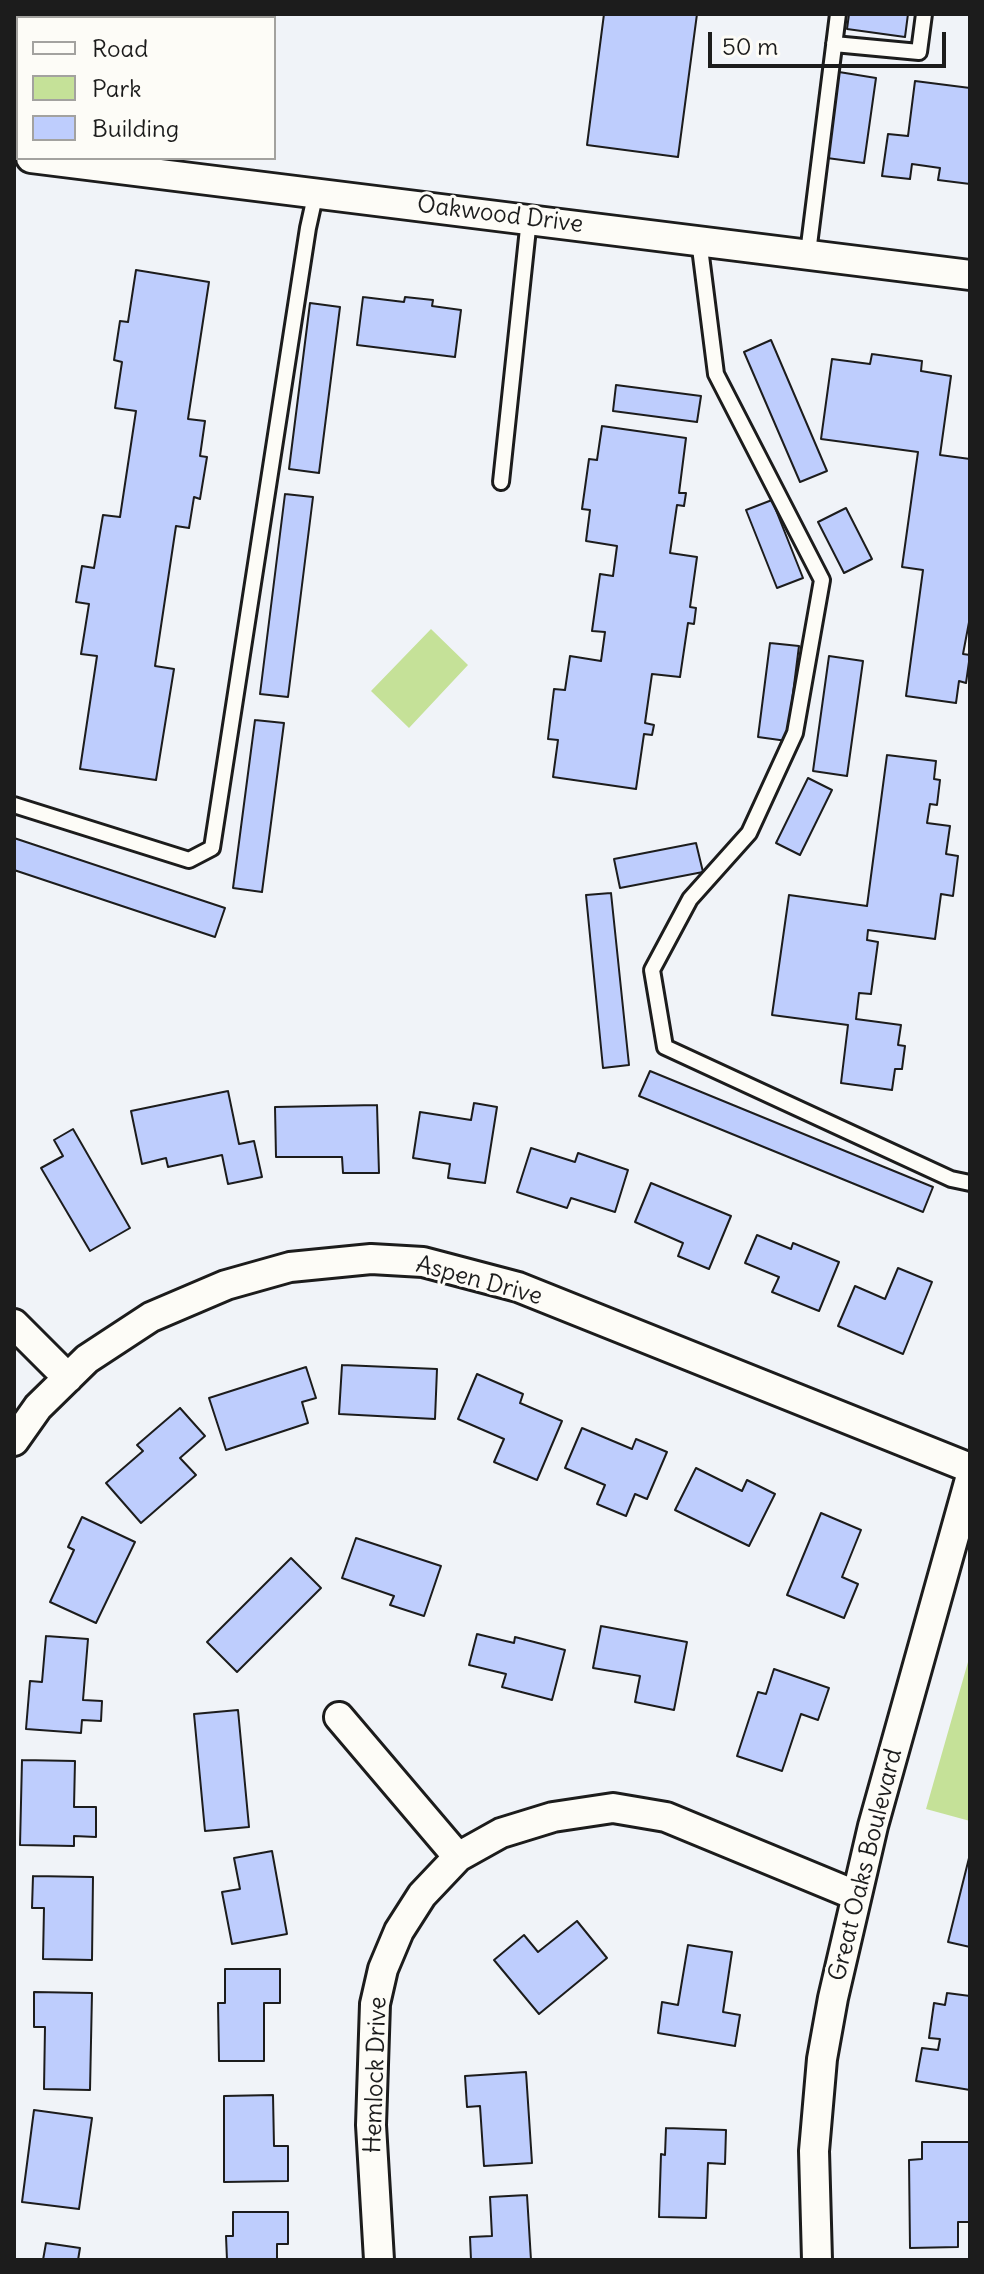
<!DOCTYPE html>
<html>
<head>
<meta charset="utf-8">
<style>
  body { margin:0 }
  #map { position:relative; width:984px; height:2274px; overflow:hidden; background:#f0f3f8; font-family:Delius,sans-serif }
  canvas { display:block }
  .frame { position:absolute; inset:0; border:16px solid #1c1c1c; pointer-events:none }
  .legend { position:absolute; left:16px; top:16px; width:260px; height:144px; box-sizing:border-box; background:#fdfcf7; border:2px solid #a3a29f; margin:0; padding:10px 14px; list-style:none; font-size:24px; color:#1c1c1c }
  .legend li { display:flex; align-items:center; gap:16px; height:40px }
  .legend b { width:40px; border:2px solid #a3a29f }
  .scale { position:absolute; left:708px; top:32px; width:238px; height:36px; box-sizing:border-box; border:4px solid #1c1c1c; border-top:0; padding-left:10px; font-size:24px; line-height:28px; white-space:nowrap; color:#1c1c1c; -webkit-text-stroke:6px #fdfcf7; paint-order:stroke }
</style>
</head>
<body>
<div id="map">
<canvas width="984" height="2274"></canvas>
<div class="frame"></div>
<ul class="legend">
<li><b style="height:10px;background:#fdfcf7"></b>Road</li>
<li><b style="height:22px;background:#c5e198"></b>Park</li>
<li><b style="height:22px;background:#becdfd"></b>Building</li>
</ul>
<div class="scale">50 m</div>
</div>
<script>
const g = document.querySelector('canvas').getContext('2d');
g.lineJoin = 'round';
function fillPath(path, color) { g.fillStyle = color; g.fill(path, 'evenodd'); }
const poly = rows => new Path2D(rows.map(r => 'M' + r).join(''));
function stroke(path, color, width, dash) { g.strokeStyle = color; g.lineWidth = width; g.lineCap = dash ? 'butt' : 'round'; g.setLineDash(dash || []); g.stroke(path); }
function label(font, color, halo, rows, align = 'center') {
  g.font = font + ' Delius,sans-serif'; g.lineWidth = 6; g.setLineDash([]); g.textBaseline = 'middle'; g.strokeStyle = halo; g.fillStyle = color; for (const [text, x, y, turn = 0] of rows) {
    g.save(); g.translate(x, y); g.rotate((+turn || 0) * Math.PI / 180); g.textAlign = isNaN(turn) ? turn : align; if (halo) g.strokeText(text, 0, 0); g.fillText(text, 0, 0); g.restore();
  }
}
fillPath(poly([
  [431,629,468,665,409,728,371,691],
  [970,1655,970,1821,926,1809]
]), '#c5e198');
const building = poly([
  [604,14,697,14,678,157,587,145,604,14],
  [849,14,908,14,905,37,847,29,849,14],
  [839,72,876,78,864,163,827,158,839,72],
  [915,81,970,88,970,184,938,180,940,168,912,164,910,179,882,176,888,134,908,136,915,81],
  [136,270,209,282,188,419,205,421,200,456,207,457,200,499,194,497,189,528,176,526,155,666,174,669,156,780,80,769,97,656,81,654,89,604,76,602,82,566,94,568,103,515,120,517,136,411,115,408,122,362,114,360,120,321,128,322,136,270],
  [363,297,404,302,405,297,433,300,432,306,461,310,455,357,357,345,363,297],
  [310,303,340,307,319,473,289,469,310,303],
  [771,340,827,471,800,482,744,352,771,340],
  [872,354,922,361,921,371,951,376,940,455,970,459,970,617,963,654,970,655,966,683,959,681,956,703,906,696,923,570,902,567,918,452,821,439,832,359,870,364,872,354],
  [616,385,701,396,697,422,613,411,616,385],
  [602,426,686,438,679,493,686,493,684,506,677,505,670,553,697,557,690,607,696,608,694,624,688,623,680,677,652,674,645,723,654,725,652,735,644,734,636,789,553,777,558,740,548,739,554,689,565,690,570,656,601,661,605,632,592,631,600,574,613,576,617,546,586,541,590,510,582,509,589,459,597,460,602,426],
  [285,494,313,497,288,697,260,694,285,494],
  [772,500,803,578,777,588,746,510,772,500],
  [846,508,872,559,844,573,818,522,846,508],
  [770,643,799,646,787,741,758,737,770,643],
  [829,656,863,661,847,776,813,771,829,656],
  [255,720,284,723,262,892,233,888,255,720],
  [887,755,936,761,934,779,940,780,937,805,930,804,927,823,950,826,946,854,958,856,953,896,941,894,935,939,868,930,867,940,878,942,871,994,859,993,856,1019,901,1025,898,1045,905,1046,902,1069,895,1069,892,1090,841,1083,848,1025,772,1015,789,895,867,906,887,755],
  [808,778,832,790,800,855,776,843,808,778],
  [14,838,225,908,215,937,14,870,14,838],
  [696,843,703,872,620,888,614,859,696,843],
  [611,893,629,1065,603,1068,586,895,611,893],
  [650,1071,933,1187,923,1212,639,1096,650,1071],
  [228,1091,239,1144,254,1141,262,1177,228,1184,222,1155,168,1167,166,1158,142,1164,131,1111,228,1091],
  [474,1103,497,1107,485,1183,448,1178,450,1164,413,1158,420,1112,471,1120,474,1103],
  [377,1105,379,1173,343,1173,342,1157,276,1157,275,1107,377,1105],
  [73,1129,130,1228,90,1251,41,1168,63,1156,54,1140,73,1129],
  [531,1148,575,1162,578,1153,628,1170,615,1212,571,1198,567,1208,517,1192,531,1148],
  [651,1183,731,1216,709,1269,678,1256,683,1243,635,1222,651,1183],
  [757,1235,791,1249,793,1243,839,1262,819,1311,772,1292,779,1277,745,1263,757,1235],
  [898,1268,932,1282,903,1354,838,1326,855,1286,885,1299,898,1268],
  [342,1365,437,1369,435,1419,339,1414,342,1365],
  [306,1367,316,1398,302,1402,308,1423,226,1450,209,1398,306,1367],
  [477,1374,523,1394,520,1403,562,1421,537,1480,494,1462,504,1439,458,1419,477,1374],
  [180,1408,205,1436,180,1458,196,1475,141,1523,106,1483,143,1451,137,1445,180,1408],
  [582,1428,632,1449,636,1439,667,1452,647,1499,635,1494,626,1516,597,1504,605,1485,565,1468,582,1428],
  [696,1468,742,1491,747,1480,775,1494,749,1546,675,1510,696,1468],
  [821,1513,861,1530,842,1577,858,1584,844,1618,787,1595,821,1513],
  [82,1517,135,1542,96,1623,50,1602,74,1550,68,1547,82,1517],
  [356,1538,441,1566,424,1616,390,1605,394,1596,342,1578,356,1538],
  [291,1558,321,1588,237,1672,207,1642,291,1558],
  [601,1626,687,1642,674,1710,635,1702,640,1676,593,1668,601,1626],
  [477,1634,514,1643,515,1637,565,1650,552,1700,502,1687,506,1674,469,1665,477,1634],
  [46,1636,88,1639,83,1700,102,1701,101,1721,82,1720,81,1733,26,1729,30,1681,42,1682,46,1636],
  [774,1669,829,1688,818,1720,801,1714,782,1771,737,1756,758,1692,766,1694,774,1669],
  [238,1710,249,1827,205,1831,194,1714,238,1710],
  [22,1760,75,1761,74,1807,96,1807,96,1837,74,1836,74,1846,20,1845,22,1760],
  [272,1851,287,1934,232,1944,222,1892,240,1889,234,1858,272,1851],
  [970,1854,970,1947,948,1942,970,1854],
  [33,1876,93,1877,92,1960,43,1959,44,1908,32,1908,33,1876],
  [577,1921,607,1958,539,2014,494,1960,524,1935,538,1952,577,1921],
  [688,1945,732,1952,723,2012,740,2015,735,2046,658,2033,662,2002,678,2005,688,1945],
  [225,1969,280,1969,280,2003,264,2003,264,2061,219,2061,218,2003,225,2003,225,1969],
  [34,1992,92,1993,90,2090,44,2089,45,2027,34,2027,34,1992],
  [947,1993,970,1996,970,2090,916,2081,922,2048,938,2050,940,2039,929,2038,934,2003,945,2005,947,1993],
  [526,2072,532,2163,484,2166,480,2106,467,2107,465,2076,526,2072],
  [273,2095,274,2146,288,2146,288,2181,224,2182,224,2096,273,2095],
  [34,2110,92,2118,79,2209,22,2202,34,2110],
  [666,2128,726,2130,725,2164,708,2163,706,2218,659,2217,661,2154,665,2155,666,2128],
  [922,2142,970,2142,970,2222,958,2222,958,2247,910,2248,909,2160,922,2159,922,2142],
  [527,2195,531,2260,471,2260,470,2237,492,2236,490,2197,527,2195],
  [233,2212,288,2212,288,2244,277,2244,277,2260,227,2260,226,2236,233,2236,233,2212],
  [46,2243,80,2248,78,2260,43,2260,46,2243]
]);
fillPath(building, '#becdfd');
stroke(building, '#1c1c1c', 2);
const lane = poly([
  [834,44,919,52,924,14],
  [699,240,716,374,822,580,795,733,749,833,690,899,652,970,665,1047,951,1179,970,1183],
  [808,253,838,14],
  [501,482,529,219],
  [14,805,189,860,212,848,308,228,316,192]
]);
const street = poly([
  [157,18,157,14],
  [31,158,970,275],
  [14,1324,68,1378],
  [14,1441,38,1407,87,1359,151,1317,226,1285,290,1267,371,1259,423,1262,518,1287,970,1468],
  [339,1717,458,1857],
  [379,2260,371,2125,375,2004,383,1969,399,1931,422,1895,458,1857,501,1833,553,1817,613,1808,666,1817,855,1895],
  [817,2260,814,2151,822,2059,833,1998,873,1826,970,1479]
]);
stroke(lane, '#1c1c1c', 20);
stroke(street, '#1c1c1c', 34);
stroke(lane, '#fdfcf7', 14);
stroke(street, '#fdfcf7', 28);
label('24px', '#1c1c1c', '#fdfcf7', [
  ["Oakwood Drive",500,215,7],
  ["Aspen Drive",479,1281,15],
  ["Great Oaks Boulevard",866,1865,-76],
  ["Hemlock Drive",376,2075,-88]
]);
</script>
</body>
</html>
